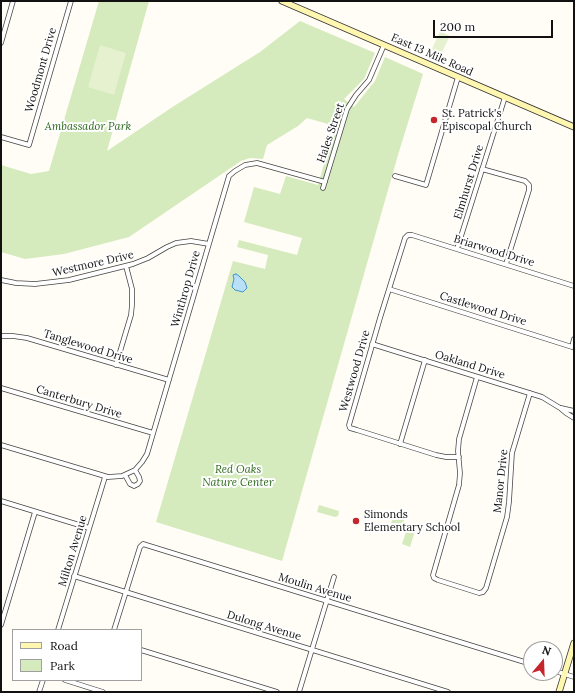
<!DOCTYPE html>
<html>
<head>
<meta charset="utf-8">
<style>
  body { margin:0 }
  #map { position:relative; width:575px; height:693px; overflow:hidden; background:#fffdf5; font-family:Lora,serif }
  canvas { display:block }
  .frame { position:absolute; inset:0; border:2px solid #111; pointer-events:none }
  .legend { position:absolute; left:12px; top:629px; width:130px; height:52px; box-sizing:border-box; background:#fff; border:1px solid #a0a0a0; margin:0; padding:5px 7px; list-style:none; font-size:12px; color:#111 }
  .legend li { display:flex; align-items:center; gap:8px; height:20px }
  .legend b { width:20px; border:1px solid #a0a0a0 }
  .north { position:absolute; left:523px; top:641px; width:40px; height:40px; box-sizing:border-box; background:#fff; border:1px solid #a0a0a0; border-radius:50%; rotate:19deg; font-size:11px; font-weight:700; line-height:16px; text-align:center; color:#111 }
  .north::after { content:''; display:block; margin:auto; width:14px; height:18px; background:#c4262e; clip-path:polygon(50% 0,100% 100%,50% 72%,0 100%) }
  .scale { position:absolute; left:433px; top:20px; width:120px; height:18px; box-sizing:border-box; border:2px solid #111; border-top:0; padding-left:5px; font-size:12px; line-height:14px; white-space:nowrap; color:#111; -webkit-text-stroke:3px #fff; paint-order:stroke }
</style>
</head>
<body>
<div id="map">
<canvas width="575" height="693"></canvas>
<div class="frame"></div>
<ul class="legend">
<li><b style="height:5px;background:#fff6b0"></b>Road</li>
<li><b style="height:11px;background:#d5ebbd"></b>Park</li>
</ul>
<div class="north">N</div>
<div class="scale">200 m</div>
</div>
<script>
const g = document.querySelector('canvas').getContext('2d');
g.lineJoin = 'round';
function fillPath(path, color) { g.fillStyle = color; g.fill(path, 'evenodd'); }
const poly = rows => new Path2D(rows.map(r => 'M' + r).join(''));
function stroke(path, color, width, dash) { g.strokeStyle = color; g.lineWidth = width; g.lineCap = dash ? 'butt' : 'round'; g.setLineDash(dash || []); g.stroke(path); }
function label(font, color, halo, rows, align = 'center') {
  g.font = font + ' Lora,serif'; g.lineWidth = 4; g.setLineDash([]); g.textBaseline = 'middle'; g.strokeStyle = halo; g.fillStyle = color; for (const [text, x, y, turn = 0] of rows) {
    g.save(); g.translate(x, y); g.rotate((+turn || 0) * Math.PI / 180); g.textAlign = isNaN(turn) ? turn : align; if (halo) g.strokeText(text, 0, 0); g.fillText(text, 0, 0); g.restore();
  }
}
fillPath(poly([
  [99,1,149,1,107,151,174,106,260,52,300,21,375,53,364,79,344,99,354,107,375,81,385,57,423,74,398,155,282,561,156,522,233,261,265,269,268,255,237,247,239,240,297,255,302,238,244,222,254,187,280,194,286,176,318,185,335,126,307,118,298,126,267,145,263,159,250,158,241,161,129,237,64,254,25,259,1,252,1,165,31,174,49,171],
  [319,505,339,511,338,516,335,517,317,512],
  [397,515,405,517,404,521,406,528,391,523,394,516],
  [407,529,415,531,410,547,402,544]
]), '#d5ebbd');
fillPath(poly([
  [440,31,450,36,441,54,432,49],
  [100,45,126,53,114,95,88,87]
]), '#e6f2cf');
const water = poly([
  [236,274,239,276,245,282,247,288,243,292,235,290,232,287,234,279,233,275,236,274]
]);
fillPath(water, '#b9e0f7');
stroke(water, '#3f96cf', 1);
const minor = poly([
  [1,43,13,1],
  [1,137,29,145,71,1],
  [482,169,525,181,529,185,529,190,506,264],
  [395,176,426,185,458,77],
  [323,188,347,109,356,95,369,80,384,45],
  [457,249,505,97],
  [1,280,16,283,35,284,69,280,133,264,148,258,167,247,176,243,191,241,209,244],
  [389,289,572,347,574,339],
  [1,336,13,336,27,338,169,380],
  [372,344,542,397,560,408,566,413,574,418],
  [116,365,131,315,132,305,132,289,126,266],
  [477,377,459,439,458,451,460,473,459,485,433,575,434,578,438,580,479,593,483,592,486,588,507,517,509,502,512,453,530,393],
  [1,388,153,433],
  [561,408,574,411],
  [400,444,425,360],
  [1,445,108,477,122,476,135,470,142,462,147,454,229,176,235,171,245,165,257,163,325,182],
  [459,457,446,457,436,455,357,430,350,428,349,425,380,318,405,238,408,235,412,235,574,286],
  [125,475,130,484,134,486,138,484,140,481,139,477,135,470],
  [1,501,89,528],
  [74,576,448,692],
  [1,625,35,512],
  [58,630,105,477],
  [114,630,140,547,143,544,531,664],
  [141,650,277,692],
  [555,671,574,677],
  [65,680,103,692],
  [39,692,43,680],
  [299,692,334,577]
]);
const secondary = poly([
  [282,1,574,127],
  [559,692,574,643]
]);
stroke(minor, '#444', 5.5);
stroke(secondary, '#333', 7);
stroke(minor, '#fff', 4);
stroke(secondary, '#fff6b0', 5.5);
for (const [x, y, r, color] of [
  [434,120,4,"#c4262e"],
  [356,521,4,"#c4262e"]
]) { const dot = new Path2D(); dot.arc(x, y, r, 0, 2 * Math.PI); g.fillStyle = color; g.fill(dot); stroke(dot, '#fff', 1.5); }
label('11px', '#111', '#fff', [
  ["East 13 Mile Road",432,55,24],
  ["Woodmont Drive",41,70,-74],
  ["Hales Street",331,133,-71],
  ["Elmhurst Drive",469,182,-73],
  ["Briarwood Drive",494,251,17],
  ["Westmore Drive",93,264,-13],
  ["Winthrop Drive",186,289,-74],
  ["Castlewood Drive",483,309,17],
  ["Tanglewood Drive",88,347,17],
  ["Oakland Drive",470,365,17],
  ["Westwood Drive",355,371,-74],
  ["Canterbury Drive",79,402,17],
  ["Manor Drive",501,481,-84],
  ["Milton Avenue",73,551,-73],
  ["Moulin Avenue",315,588,17],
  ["Dulong Avenue",264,626,17]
]);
label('11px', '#111', '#fff', [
  ["St. Patrick's",442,114],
  ["Episcopal Church",442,127],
  ["Simonds",364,515],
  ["Elementary School",364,528]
], 'left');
label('italic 11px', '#2f6b1f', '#fff', [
  ["Ambassador Park",88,127],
  ["Red Oaks",238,470],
  ["Nature Center",238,483]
]);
</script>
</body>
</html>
